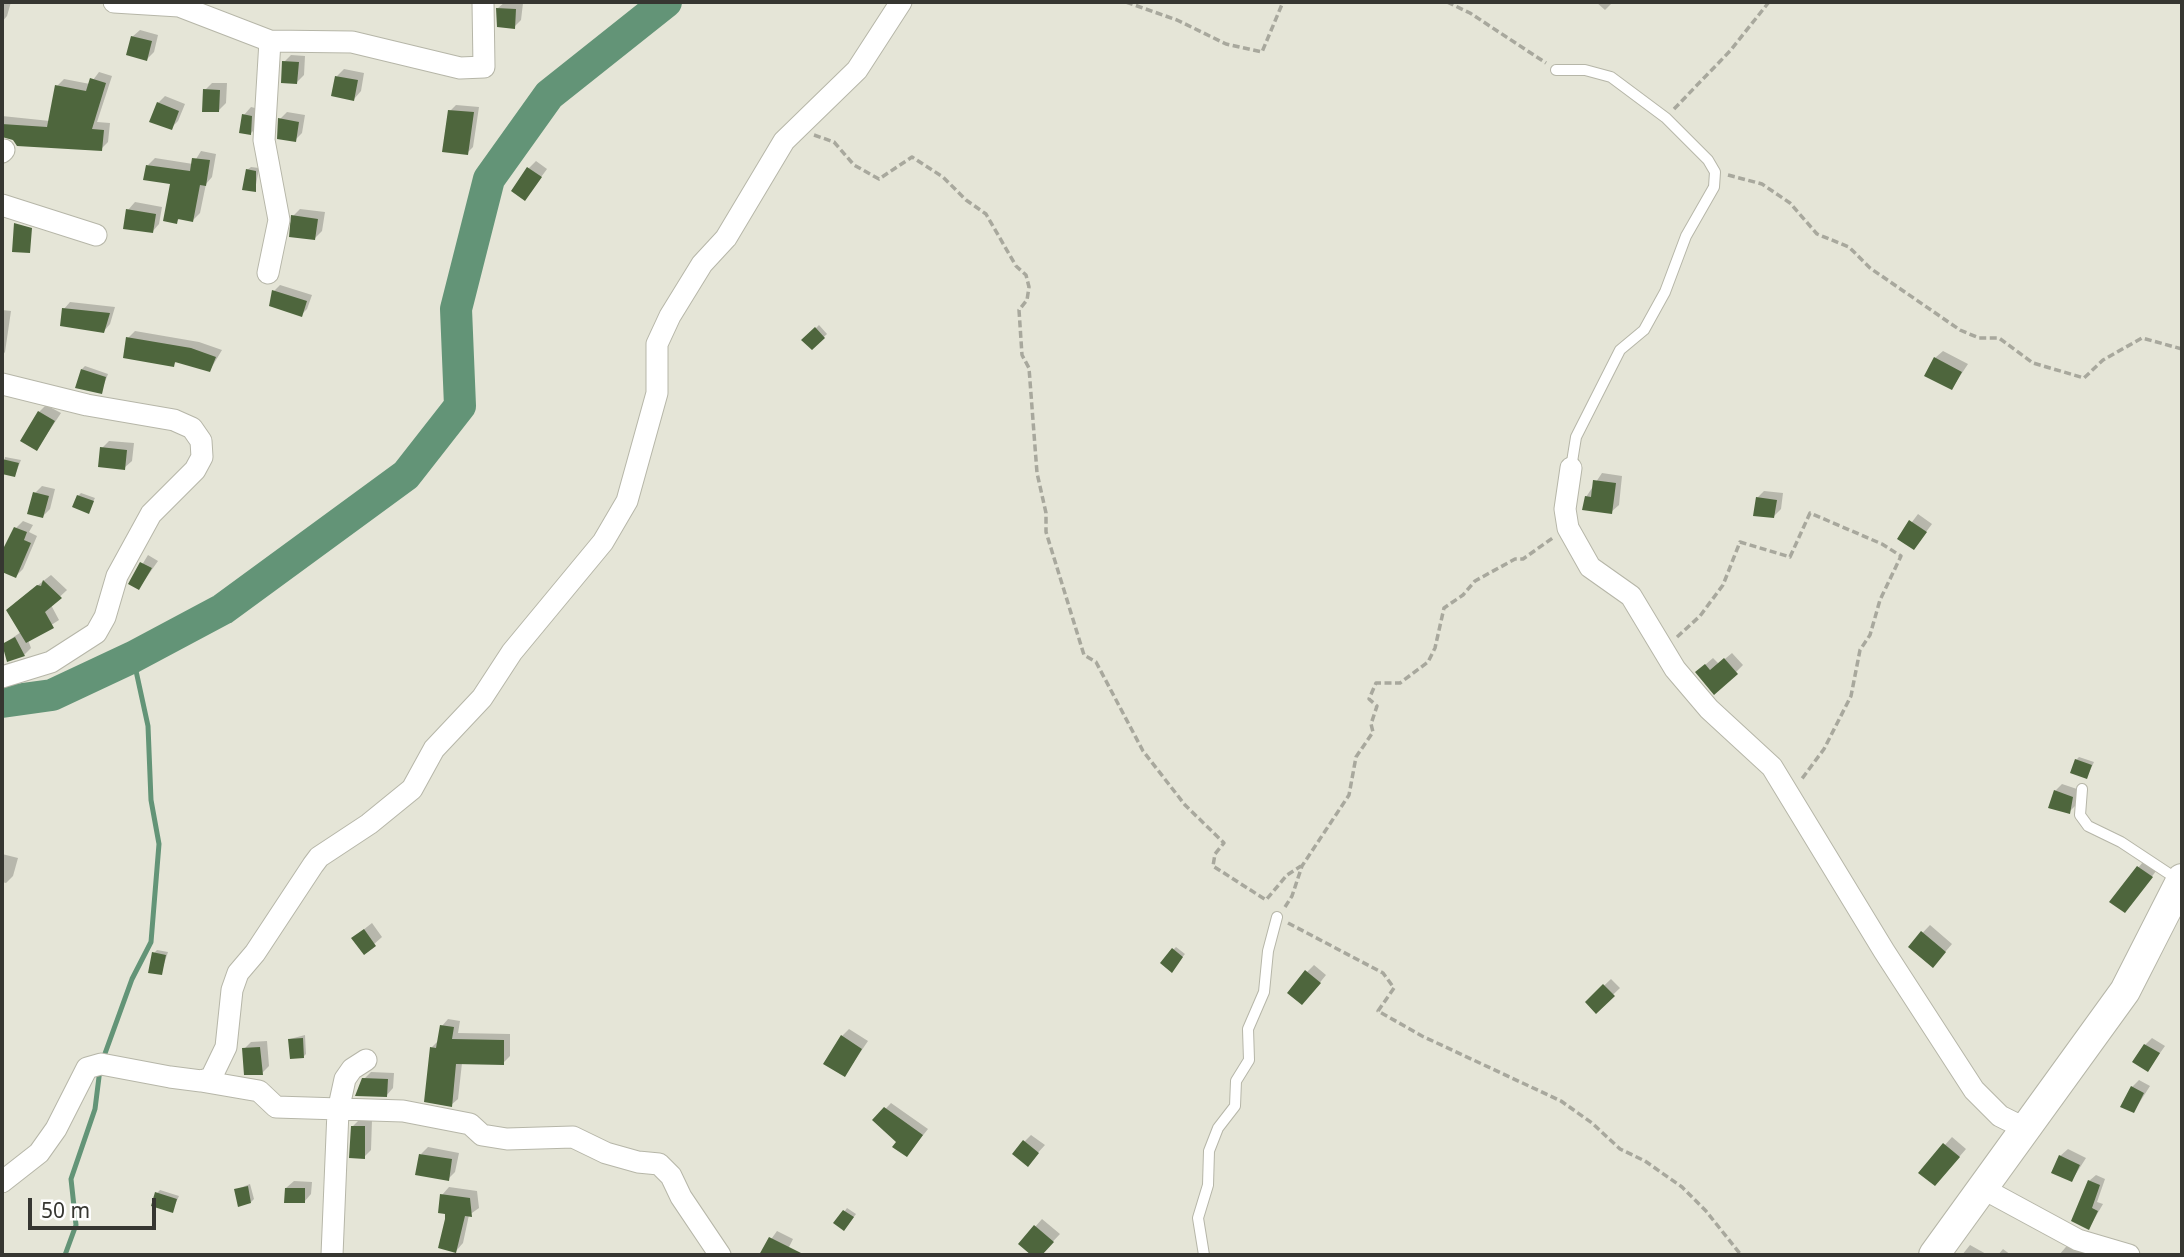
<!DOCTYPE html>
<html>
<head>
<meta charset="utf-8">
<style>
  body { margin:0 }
  #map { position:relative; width:2184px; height:1257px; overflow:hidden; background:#e5e5d7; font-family:"Noto Sans",sans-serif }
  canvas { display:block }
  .frame { position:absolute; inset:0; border:4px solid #363631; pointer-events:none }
  .scale { position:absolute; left:28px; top:1198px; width:128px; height:32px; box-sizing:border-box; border:4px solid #363631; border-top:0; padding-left:9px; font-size:21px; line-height:24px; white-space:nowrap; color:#363631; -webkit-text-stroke:5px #fff; paint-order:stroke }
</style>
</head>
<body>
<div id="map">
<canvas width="2184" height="1257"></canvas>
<div class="frame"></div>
<div class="scale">50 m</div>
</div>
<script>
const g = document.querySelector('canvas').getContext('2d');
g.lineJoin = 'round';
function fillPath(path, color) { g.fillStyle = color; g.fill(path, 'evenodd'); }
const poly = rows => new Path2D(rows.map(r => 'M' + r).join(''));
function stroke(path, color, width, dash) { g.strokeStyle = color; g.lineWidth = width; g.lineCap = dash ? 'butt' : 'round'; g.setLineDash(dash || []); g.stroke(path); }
fillPath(poly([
  [2,2,11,2,7,16,2,22],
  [505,2,523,3,521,20,514,27,498,8],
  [1596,2,1613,2,1605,10],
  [140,30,158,35,154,52,147,59,132,37],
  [291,55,305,56,304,75,297,82,284,62],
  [344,69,364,73,361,91,354,99,337,76],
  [99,72,112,76,97,122,110,123,108,142,101,149,17,144,7,135,2,137,2,116,50,121,57,86,64,79,90,84],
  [212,83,227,83,226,103,219,110,205,90],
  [165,96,185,104,178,121,171,128,158,103],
  [456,105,479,107,473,147,467,153,450,111],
  [251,107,259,109,258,126,251,133,244,115],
  [287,112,305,115,302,133,295,140,280,119],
  [201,151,216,154,212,177,206,184,200,213,193,220,180,218,176,222,172,183,148,165,155,158,193,164],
  [536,161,547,169,525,199,529,168],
  [251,167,259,168,255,190,247,170],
  [135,202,162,207,159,224,152,232,128,210],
  [300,209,325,212,322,231,315,238,293,216],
  [280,285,312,295,307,309,301,315,274,291],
  [70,302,115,307,110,324,104,331,64,309],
  [2,310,11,311,5,352,2,356],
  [819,325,827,334,812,348,804,340],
  [135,331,199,342,222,350,210,370,177,361,173,365,128,338],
  [1943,351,1968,364,1952,388,1935,358],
  [85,366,108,374,101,392,82,369],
  [46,405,61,413,37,449,39,412],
  [109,441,134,443,132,461,124,468,102,448],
  [5,457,21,460,15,475,2,472],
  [1602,473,1622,476,1619,505,1611,512,1586,497],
  [42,486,55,489,50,509,43,516,35,493],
  [1764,491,1783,493,1781,509,1774,516,1757,498],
  [81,493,95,498,88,512,78,496],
  [1918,514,1932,524,1914,548,1900,538],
  [23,521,33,525,29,532,37,536,23,569,16,576,2,570,2,557,16,528],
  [148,555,158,561,139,588,131,583],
  [51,575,67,590,51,605,59,620,28,640,31,648,24,655,8,660,2,645,21,632,15,603],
  [1732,653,1743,665,1736,672,1697,672,1713,658,1719,664],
  [2079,757,2094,762,2087,777,2076,760],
  [2062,784,2080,790,2076,805,2069,812,2055,791],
  [2,854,18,858,13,876,6,883,2,882],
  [2143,862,2156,871,2130,906,2138,868],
  [372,923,382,937,364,953,353,938],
  [1930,925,1952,944,1940,958,1910,946],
  [1176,947,1185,954,1174,967,1173,950],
  [157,950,168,952,161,973,154,953],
  [1314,965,1326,975,1309,996,1307,972],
  [1611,979,1620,988,1596,1011,1587,1002],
  [448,1019,460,1021,458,1033,510,1034,510,1056,503,1063,462,1063,458,1099,451,1105,432,1047,439,1040,442,1026],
  [849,1029,868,1041,845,1075,842,1036],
  [305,1035,306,1054,303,1057,290,1039],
  [2152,1038,2165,1046,2148,1070,2145,1045],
  [267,1041,269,1066,262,1073,244,1049,251,1042],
  [371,1072,394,1073,393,1088,386,1096,364,1079],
  [2139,1080,2150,1086,2134,1111,2132,1087],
  [891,1103,928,1129,912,1149,875,1120],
  [359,1120,372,1120,371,1150,364,1157,352,1127],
  [1031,1135,1045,1145,1034,1157,1024,1142],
  [1952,1137,1966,1149,1942,1177,1921,1172],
  [428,1147,459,1153,455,1172,448,1179,421,1154],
  [2068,1149,2086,1158,2072,1180,2060,1156],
  [2096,1175,2105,1179,2097,1202,2103,1204,2089,1228,2089,1181],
  [294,1181,312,1182,311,1194,304,1202,286,1188],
  [250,1184,254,1199,251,1202,235,1190],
  [449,1187,477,1191,479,1208,469,1215,463,1243,456,1251,442,1195],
  [160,1190,179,1196,172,1211,157,1193],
  [847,1208,856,1214,847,1226,836,1223],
  [1042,1219,1060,1234,1040,1255,1033,1255,1020,1244],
  [777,1231,793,1239,786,1253,768,1255,762,1252],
  [2071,1241,2087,1247,2082,1255,2059,1255],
  [1970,1245,1988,1255,1962,1255],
  [2003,1249,2011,1255,1998,1255]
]), '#0003');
stroke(poly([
  [103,1059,132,979,151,942,159,844,151,800,148,726,133,657],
  [65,1255,76,1225,71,1179,95,1109,100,1069]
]), '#639477', 5);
stroke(poly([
  [2,702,52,695,133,657,223,609,406,475,460,406,456,309,489,179,549,95,666,2]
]), '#639477', 32);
fillPath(poly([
  [496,8,516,9,515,29,497,27],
  [131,36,152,41,147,61,126,55],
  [282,61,299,62,297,84,281,83],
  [335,76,358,80,354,101,331,96],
  [90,78,106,83,92,129,104,130,102,151,17,146,13,140,2,137,2,124,47,127,55,85,86,91],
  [203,89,220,90,219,112,202,112],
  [157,102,179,111,172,130,149,122],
  [448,110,474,112,468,155,442,152],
  [242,114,252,116,251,135,239,133],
  [278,118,299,122,296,142,277,139],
  [192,158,210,160,206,186,200,185,193,222,178,219,177,224,163,221,170,184,143,180,146,165,190,171],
  [527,167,542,177,525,201,511,191],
  [246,169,256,171,256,192,242,190],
  [126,209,156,214,153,233,123,229],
  [291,215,318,219,315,240,289,237],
  [14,223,32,228,30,253,12,252],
  [272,290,307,301,302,317,269,306],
  [62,308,110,313,104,333,60,326],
  [815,327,825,338,812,350,801,340],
  [126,337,191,348,216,357,210,372,175,362,174,367,123,358],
  [1934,357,1962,372,1952,390,1924,376],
  [81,369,106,377,102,394,75,388],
  [38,411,55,421,37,451,20,441],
  [100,447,127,450,125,470,98,467],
  [2,459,19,463,15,477,2,474],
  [1593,480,1616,483,1612,514,1582,510,1585,496,1591,497],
  [33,492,49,496,43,518,27,514],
  [77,495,94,501,89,514,72,507],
  [1756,497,1777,500,1774,518,1753,516],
  [1909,520,1927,532,1914,550,1897,539],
  [14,527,27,532,24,540,31,543,16,578,2,572,2,551],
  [140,562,152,568,139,590,128,584],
  [43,580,62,598,45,612,54,628,26,643,6,610,37,585,41,586],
  [15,637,25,656,7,662,2,644],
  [1724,658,1738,674,1714,695,1695,672,1705,664,1710,670],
  [2075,759,2092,765,2087,779,2070,773],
  [2054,790,2073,797,2070,814,2048,808],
  [2137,866,2153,877,2125,913,2109,902],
  [364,929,376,946,364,955,351,938],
  [1921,931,1946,952,1933,968,1908,947],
  [1172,948,1183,957,1172,973,1160,963],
  [152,952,166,955,162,975,148,973],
  [1305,970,1321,983,1302,1005,1287,993],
  [1603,984,1615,996,1596,1014,1585,1002],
  [440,1025,454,1027,452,1039,504,1040,504,1065,456,1064,452,1107,424,1102,430,1047,436,1048],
  [841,1035,862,1049,845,1077,823,1064],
  [303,1038,304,1058,290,1059,288,1039],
  [2144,1044,2160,1053,2148,1072,2132,1062],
  [260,1047,263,1075,244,1075,242,1048],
  [362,1078,388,1079,387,1097,355,1096],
  [2131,1086,2144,1093,2134,1113,2120,1107],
  [884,1107,923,1135,907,1157,892,1147,896,1142,872,1120],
  [351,1126,365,1126,365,1159,349,1158],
  [1023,1140,1039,1153,1028,1167,1012,1154],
  [1943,1143,1960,1157,1935,1186,1918,1173],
  [419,1154,452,1159,449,1181,415,1175],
  [2059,1155,2080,1165,2072,1182,2051,1173],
  [2088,1180,2100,1185,2092,1208,2098,1211,2089,1230,2071,1221],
  [248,1186,251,1203,238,1207,234,1189],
  [285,1188,305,1188,305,1203,284,1203],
  [155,1192,177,1199,173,1213,151,1206],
  [440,1194,470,1198,472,1217,465,1216,456,1253,438,1248,445,1219,445,1214,438,1213],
  [843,1210,854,1217,844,1231,833,1223],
  [1034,1225,1054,1242,1042,1255,1031,1255,1018,1244],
  [769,1237,805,1255,759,1255]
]), '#4e663d');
const lane = poly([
  [1556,70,1585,70,1611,77,1666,118,1708,160,1715,172,1714,187,1686,236,1665,292,1644,330,1620,350,1576,437,1571,468],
  [2082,789,2080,815,2088,826,2121,842,2180,881],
  [1204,1255,1198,1218,1208,1185,1209,1151,1218,1128,1235,1106,1236,1081,1249,1060,1248,1029,1264,992,1268,951,1277,917]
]);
const street = poly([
  [114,2,179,6,270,41,352,42,460,68,484,67,483,2],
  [2,152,4,150],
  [2,205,96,235],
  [268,273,279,220,264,140,270,41],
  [2,384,87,405,174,420,192,428,201,441,202,457,195,470,151,514,117,576,105,617,96,633,51,662,2,677],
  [1571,468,1565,509,1568,528,1590,567,1631,596,1675,669,1709,709,1772,767,1884,951,1974,1090,2000,1116,2028,1130],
  [201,1081,259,1091,276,1107,403,1111,470,1124,482,1135,507,1139,573,1137,606,1153,638,1162,659,1164,671,1176,681,1197,720,1255],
  [2,1182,39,1153,56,1129,87,1068,101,1064,170,1077,201,1081,211,1078,226,1047,232,990,238,973,255,953,313,865,319,857,369,824,412,789,434,749,482,698,512,652,603,542,627,501,657,393,657,344,670,316,702,264,726,238,784,141,857,70,901,2],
  [1982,1188,2078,1240,2129,1255],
  [332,1255,338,1111,345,1079,352,1069,366,1060]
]);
const secondary = poly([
  [1934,1255,2125,991,2182,879]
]);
stroke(lane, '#b6b6a8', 12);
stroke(street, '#b6b6a8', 23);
stroke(secondary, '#b6b6a8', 32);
stroke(poly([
  [1126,2,1177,20,1226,44,1262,52,1283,2],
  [1447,2,1470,13,1546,63],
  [1674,109,1730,51,1769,2],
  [814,135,834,142,854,165,879,179,912,157,943,177,966,200,986,214,1016,266,1026,275,1029,287,1027,300,1019,310,1022,355,1029,368,1037,473,1046,513,1046,532,1084,655,1096,662,1143,751,1185,805,1224,843,1215,854,1213,866,1266,900,1287,875,1301,866],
  [1728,175,1762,184,1790,203,1817,234,1849,247,1870,268,1960,330,1979,338,1999,338,2033,363,2084,378,2103,360,2142,338,2182,349],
  [1677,637,1700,616,1723,585,1740,542,1790,557,1810,513,1882,544,1901,556,1880,600,1870,635,1860,650,1851,696,1824,749,1801,780],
  [1285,907,1292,896,1302,866,1349,795,1356,757,1373,732,1371,724,1377,706,1369,699,1376,683,1400,683,1428,662,1435,648,1444,608,1463,595,1475,581,1515,559,1523,559,1554,537],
  [1288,923,1383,973,1394,988,1378,1011,1422,1036,1561,1101,1592,1123,1620,1149,1645,1161,1682,1187,1706,1211,1741,1255]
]), '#a8a89d', 3.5, [7, 3.5]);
stroke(lane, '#fff', 10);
stroke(street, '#fff', 21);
stroke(secondary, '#fff', 30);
</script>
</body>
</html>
